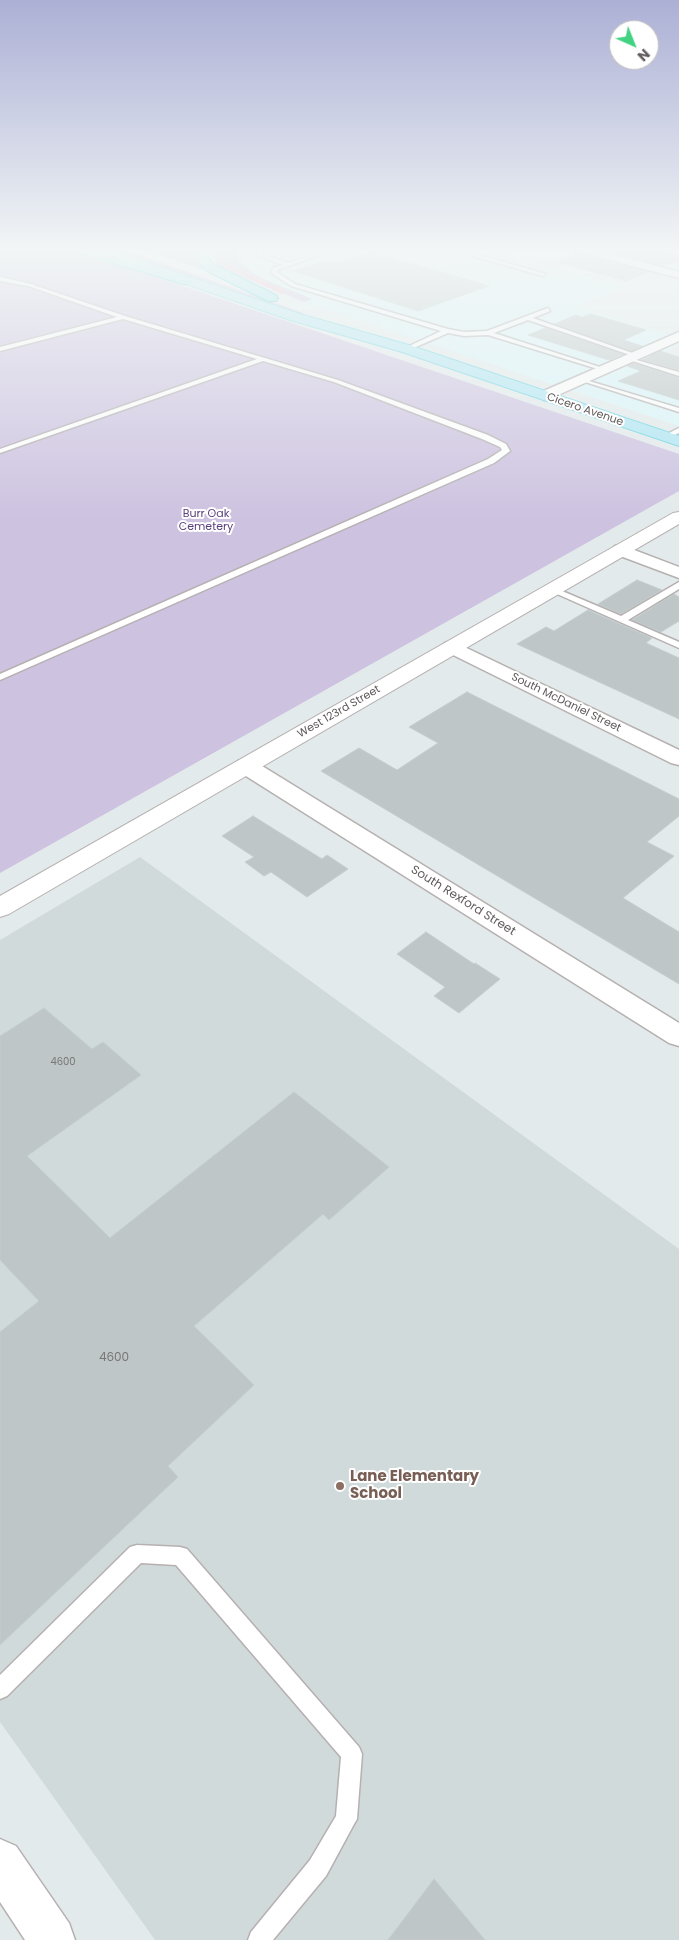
<!DOCTYPE html>
<html>
<head>
<meta charset="utf-8">
<style>
  body { margin:0 }
  #map { position:relative; width:679px; height:1940px; overflow:hidden; background:#e3eaeb; font-family:Poppins,sans-serif }
  canvas { display:block }
  .north { position:absolute; left:609px; top:20px; width:50px; height:50px; box-sizing:border-box; background:#fff; border:1px solid #c0bdbd; border-radius:50%; rotate:136deg; font-size:14px; font-weight:700; line-height:20px; text-align:center; color:#615b5b }
  .north::after { content:''; display:block; margin:auto; width:18px; height:22px; background:#42d282; clip-path:polygon(50% 0,100% 100%,50% 72%,0 100%) }
</style>
</head>
<body>
<div id="map">
<canvas width="679" height="1940"></canvas>
<div class="north">N</div>
</div>
<script>
const g = document.querySelector('canvas').getContext('2d');
g.lineJoin = 'round';
function fillPath(path, color) { g.fillStyle = color; g.fill(path, 'evenodd'); }
const poly = rows => new Path2D(rows.map(r => 'M' + r).join(''));
function stroke(path, color, width, dash) { g.strokeStyle = color; g.lineWidth = width; g.lineCap = dash ? 'butt' : 'round'; g.setLineDash(dash || []); g.stroke(path); }
function label(font, color, halo, rows, align = 'center') {
  g.font = font + ' Poppins,sans-serif'; g.lineWidth = 4; g.setLineDash([]); g.textBaseline = 'middle'; g.strokeStyle = halo; g.fillStyle = color; for (const [text, x, y, turn = 0] of rows) {
    g.save(); g.translate(x, y); g.rotate((+turn || 0) * Math.PI / 180); g.textAlign = isNaN(turn) ? turn : align; if (halo) g.strokeText(text, 0, 0); g.fillText(text, 0, 0); g.restore();
  }
}
fillPath(poly([
  [238,248,481,248,622,287,574,307,679,338,679,345,645,361,679,372,679,426,304,302,312,299,259,277,238,260]
]), '#daf5f9');
fillPath(poly([
  [140,857,679,1249,679,1940,155,1940,0,1722,0,940]
]), '#d1dadb');
fillPath(poly([
  [0,248,64,248,109,261,679,454,679,491,0,873],
  [103,248,120,248,306,314,301,316],
  [140,248,193,248,195,259,204,270],
  [210,248,238,248,238,260,259,277,312,299,304,302,218,267]
]), '#cdc2e0');
stroke(poly([
  [218,248,218,255,226,266,282,292]
]), '#f3abb9', 4);
const building = poly([
  [597,248,651,248,679,255,679,260,664,266,597,248],
  [373,252,489,286,418,311,293,271,329,260,338,263,373,252],
  [579,254,649,272,626,281,556,262,579,254],
  [591,314,646,330,623,340,642,346,631,351,555,324,576,315,582,317,591,314],
  [545,328,623,354,609,360,528,335,545,328],
  [660,351,679,357,679,370,642,360,660,351],
  [633,363,679,378,679,400,618,381,641,371,627,366,633,363],
  [637,580,662,590,621,614,598,604,637,580],
  [674,594,679,597,679,621,661,632,632,620,674,594],
  [588,610,652,638,646,643,679,658,679,719,517,644,546,627,554,631,588,610],
  [467,692,679,799,679,816,647,842,674,856,623,898,679,932,679,984,321,771,359,748,397,770,438,743,409,727,467,692],
  [253,816,322,859,327,855,348,869,307,897,271,872,264,876,245,862,254,857,222,836,253,816],
  [426,932,474,964,475,963,500,979,459,1013,434,996,445,987,397,954,426,932],
  [44,1008,92,1049,103,1042,141,1075,27,1156,110,1238,294,1092,389,1167,329,1220,323,1214,194,1326,254,1385,168,1466,178,1477,0,1645,0,1332,39,1301,0,1260,0,1036,44,1008],
  [434,1879,485,1940,388,1940,434,1879]
]);
fillPath(building, '#bfc6c7');
stroke(building, '#c2cecf', 1);
const service = poly([
  [257,248,263,248,263,254,288,263,332,248,340,248,277,270,277,272,295,284,448,329,464,332,487,331,548,308,550,311,533,318,638,355,633,356,528,320,494,333,606,369,601,370,488,335,464,336,448,333,409,350,405,350,405,348,441,331,291,286,271,273,273,268,283,265,259,256,256,252,257,248],
  [458,248,464,248,469,252,546,274,543,276,465,254,458,248],
  [0,277,31,284,125,316,338,380,488,435,506,444,510,451,494,463,0,680,0,674,488,459,502,450,500,447,482,439,334,382,263,361,0,453,0,449,257,359,123,319,0,351,0,347,117,317,28,286,0,281,0,277],
  [626,357,679,372,679,376,626,359,626,357],
  [579,378,679,408,679,412,579,380,579,378],
  [679,428,679,433,665,439,661,437,679,428],
  [679,582,679,589,628,620,679,642,679,648,548,590,555,588,621,616,679,582],
  [137,1545,180,1547,187,1549,359,1747,362,1754,357,1819,353,1826,326,1876,273,1940,248,1940,251,1932,310,1860,336,1816,341,1757,176,1565,141,1563,7,1696,0,1699,0,1675,130,1547,137,1545]
]);
const minor = poly([
  [574,248,589,248,679,272,679,278,575,251,574,248],
  [679,332,679,341,549,399,544,400,537,396,539,393,679,332],
  [621,545,679,567,679,578,615,554,612,550,615,546,621,545],
  [452,641,679,750,679,765,671,763,445,651,442,647,445,643,452,641],
  [246,759,254,761,679,1023,679,1046,669,1043,238,771,235,766,238,761,246,759],
  [0,1839,16,1846,69,1923,75,1940,25,1940,0,1902,0,1839]
]);
const tertiary = poly([
  [679,512,679,524,9,914,0,917,0,896,673,513,679,512]
]);
const primary = poly([
  [86,248,103,248,300,314,412,346,679,436,679,446,402,352,290,320,87,250,86,248]
]);
const motorway = poly([
  [69,248,87,248,191,278,193,281,191,284,183,284,70,250,69,248],
  [194,248,206,248,209,259,215,265,276,295,278,298,276,301,268,301,207,271,197,260,194,248]
]);
stroke(service, '#b6b0b0', 3);
stroke(minor, '#b6b0b0', 3);
stroke(tertiary, '#b6b0b0', 2);
stroke(primary, '#69d4de', 2);
stroke(motorway, '#1dc8d1', 2);
fillPath(service, '#fff');
fillPath(minor, '#fff');
fillPath(tertiary, '#fff');
fillPath(primary, '#afe6f4');
fillPath(motorway, '#96e5ef');
const sky = g.createLinearGradient(0, 0, 0, 520);
sky.addColorStop(0, '#acb0d5');
sky.addColorStop(0.48, '#f2f6f6');
sky.addColorStop(1, '#f2f6f600');
g.fillStyle = sky;
g.fillRect(0, 0, 679, 520);
for (const [x, y, r, color] of [
  [340,1486,5,"#8d6e63"]
]) { const dot = new Path2D(); dot.arc(x, y, r, 0, 2 * Math.PI); g.fillStyle = color; g.fill(dot); stroke(dot, '#fff', 2); }
label('10px', '#787676', null, [
  ["4600",63,1062]
]);
label('11px', '#615b5b', '#fff', [
  ["Cicero Avenue",585,410,19],
  ["South McDaniel Street",566,703,26],
  ["West 123rd Street",339,712,-30]
]);
label('11px', '#583f7c', '#fff', [
  ["Burr Oak",206,514],
  ["Cemetery",206,527]
]);
label('12px', '#615b5b', '#fff', [
  ["South Rexford Street",463,901,32]
]);
label('12px', '#787676', null, [
  ["4600",114,1358]
]);
label('bold 15px', '#785e54', '#fff', [
  ["Lane Elementary",350,1477],
  ["School",350,1494]
], 'left');
</script>
</body>
</html>
